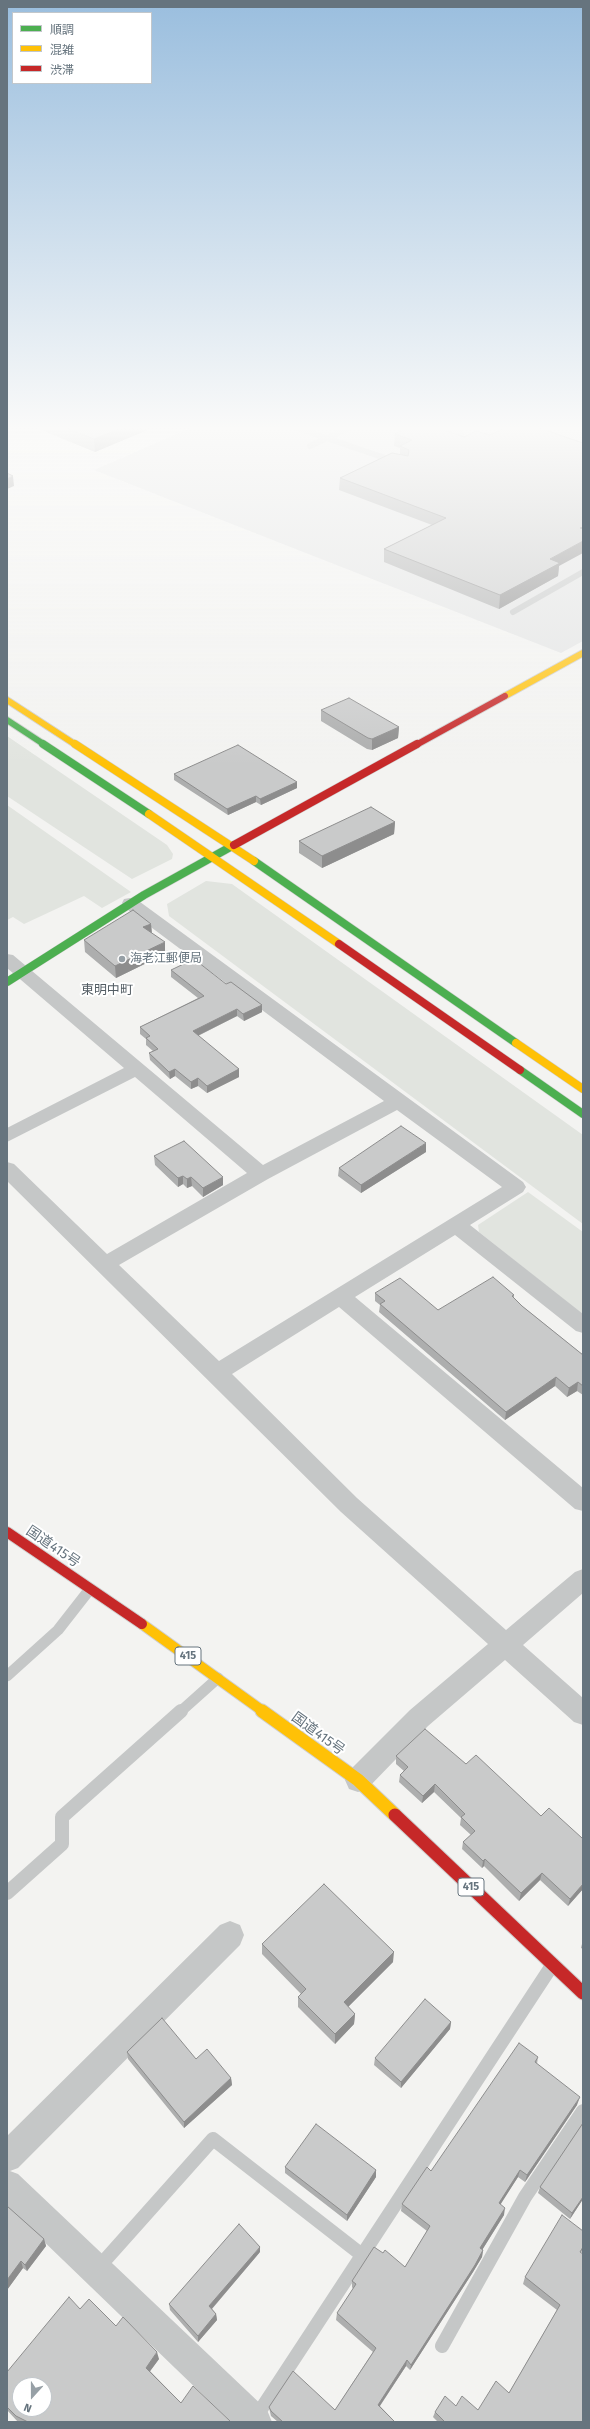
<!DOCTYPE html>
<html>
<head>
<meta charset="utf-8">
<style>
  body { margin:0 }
  #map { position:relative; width:590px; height:2429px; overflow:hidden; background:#f3f3f1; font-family:"Fira Sans","Noto Sans JP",sans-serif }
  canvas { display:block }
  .frame { position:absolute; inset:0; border:8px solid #66747e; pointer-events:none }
  .legend { position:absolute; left:12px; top:12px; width:140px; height:72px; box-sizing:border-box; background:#fff; border:1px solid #c2c7cb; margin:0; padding:5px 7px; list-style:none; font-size:12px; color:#66747e }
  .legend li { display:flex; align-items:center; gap:8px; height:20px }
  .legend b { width:20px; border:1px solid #c2c7cb }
  .north { position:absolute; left:12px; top:2377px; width:40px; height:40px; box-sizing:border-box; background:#fff; border:1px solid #c2c7cb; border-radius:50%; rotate:201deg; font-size:11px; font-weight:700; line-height:16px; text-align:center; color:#66747e }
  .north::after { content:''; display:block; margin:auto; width:14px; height:18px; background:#97a0a6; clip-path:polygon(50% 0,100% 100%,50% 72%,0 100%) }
</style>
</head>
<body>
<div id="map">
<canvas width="590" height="2429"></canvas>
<div class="frame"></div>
<ul class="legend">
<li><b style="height:5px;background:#4caf50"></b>順調</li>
<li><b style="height:5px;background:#ffc107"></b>混雑</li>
<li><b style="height:5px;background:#c62828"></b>渋滞</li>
</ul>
<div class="north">N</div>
</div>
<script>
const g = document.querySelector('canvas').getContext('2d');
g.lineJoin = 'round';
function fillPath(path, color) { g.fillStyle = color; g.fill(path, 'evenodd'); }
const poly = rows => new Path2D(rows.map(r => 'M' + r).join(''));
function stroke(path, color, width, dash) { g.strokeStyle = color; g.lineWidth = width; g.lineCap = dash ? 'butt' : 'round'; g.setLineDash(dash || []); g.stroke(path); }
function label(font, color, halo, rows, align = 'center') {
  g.font = font + ' "Fira Sans","Noto Sans JP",sans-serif'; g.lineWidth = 4; g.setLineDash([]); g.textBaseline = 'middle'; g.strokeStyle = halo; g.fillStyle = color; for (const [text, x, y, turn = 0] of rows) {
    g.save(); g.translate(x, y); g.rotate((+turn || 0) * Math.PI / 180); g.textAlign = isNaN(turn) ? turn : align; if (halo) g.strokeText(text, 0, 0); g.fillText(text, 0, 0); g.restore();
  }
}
fillPath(poly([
  [197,425,583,425,583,641,561,653,94,470]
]), '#e3e4e4');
fillPath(poly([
  [7,736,167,845,173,854,172,859,132,879,7,796],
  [7,805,131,892,102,908,84,896,24,924,13,917,7,920],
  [206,881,232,884,583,1135,583,1224,169,916,167,904],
  [528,1192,583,1232,583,1315,479,1232,478,1225]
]), '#e1e4df');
const fastFar1 = poly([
  [7,720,45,745]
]);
const fast = poly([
  [43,744,149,814],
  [254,861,516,1043],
  [7,982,144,895,234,845],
  [520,1070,583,1114]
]);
const slowFar3 = poly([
  [505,696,583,653],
  [7,700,76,745]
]);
const slowFar2 = poly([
  [75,744,254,861],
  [149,814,339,944],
  [516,1043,583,1089]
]);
const slowFar1 = poly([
  [142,1624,264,1712]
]);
const slow = poly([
  [262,1711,358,1780,395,1815]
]);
const jamFar3 = poly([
  [416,745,505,696]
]);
const jamFar2 = poly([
  [234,845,417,744],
  [339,944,520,1070]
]);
const jamFar1 = poly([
  [7,1532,142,1624]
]);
const jam = poly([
  [395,1815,583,1993]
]);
stroke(fastFar1, '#cfcfcf', 8);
stroke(fast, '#cfcfcf', 9);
stroke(slowFar3, '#cfcfcf', 8);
stroke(slowFar2, '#cfcfcf', 9);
stroke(slowFar1, '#cfcfcf', 12);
stroke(slow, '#cfcfcf', 15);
stroke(jamFar3, '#cfcfcf', 8);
stroke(jamFar2, '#cfcfcf', 9);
stroke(jamFar1, '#cfcfcf', 12);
stroke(jam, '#cfcfcf', 15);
stroke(poly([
  [288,425,394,461],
  [434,425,461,434],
  [310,446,355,425],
  [513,612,583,572]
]), '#c5c7c7', 6);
stroke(poly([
  [7,1676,58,1630,90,1589],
  [180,1712,218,1678]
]), '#c5c7c7', 11);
stroke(poly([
  [7,1893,62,1844,62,1817,181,1711],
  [98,2268,213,2139,362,2255],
  [442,2346,525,2197,583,2111],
  [256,2417,551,1967]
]), '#c5c7c7', 14);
fillPath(poly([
  [130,898,136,899,523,1182,526,1187,523,1192,470,1225,583,1314,583,1333,576,1331,455,1235,355,1297,583,1488,583,1511,575,1509,339,1307,232,1374,357,1498,506,1630,575,1572,583,1569,583,1593,523,1645,583,1698,583,1725,574,1722,505,1660,428,1726,367,1789,358,1792,349,1789,345,1780,349,1771,410,1710,488,1644,341,1512,7,1181,7,1162,14,1164,107,1254,247,1173,135,1077,7,1142,7,1128,124,1068,7,968,7,954,13,955,263,1165,384,1101,124,907,122,903,124,899,130,898],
  [397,1110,502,1187,219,1361,119,1265,268,1179,397,1110],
  [230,1921,240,1925,244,1935,240,1945,18,2168,10,2171,18,2174,267,2410,272,2422,231,2422,7,2206,7,2136,220,1925,230,1921]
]), '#c5c7c7');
stroke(fastFar1, '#4caf50', 6);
stroke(fast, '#4caf50', 8);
stroke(slowFar3, '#ffc107', 6);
stroke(slowFar2, '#ffc107', 8);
stroke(slowFar1, '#ffc107', 10);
stroke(slow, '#ffc107', 13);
stroke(jamFar3, '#c62828', 6);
stroke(jamFar2, '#c62828', 8);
stroke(jamFar1, '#c62828', 10);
stroke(jam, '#c62828', 13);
fillPath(poly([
  [29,425,159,425,95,452],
  [413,425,559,566,558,576,499,609,384,562,384,549,432,525,339,490,340,478,400,455,400,448,394,446,395,434],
  [321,710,399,727,398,738,372,750,367,749,321,721],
  [174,774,297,782,297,788,261,805,256,802,228,815,174,780],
  [395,822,394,834,322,868,299,853,299,841],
  [151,924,152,933,165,954,116,978,85,952,84,940],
  [171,970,226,984,262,1005,262,1012,244,1021,237,1016,198,1036,239,1069,239,1077,207,1093,198,1086,191,1089,175,1076,170,1079,150,1060,149,1053,153,1051,146,1045,146,1039,140,1034,140,1027,198,998,171,977],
  [426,1152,361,1193,338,1176,339,1168],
  [154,1156,223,1185,203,1197,192,1186,187,1188,183,1184,178,1187,155,1165],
  [375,1293,438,1310,514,1295,514,1298,522,1306,583,1355,583,1395,577,1391,567,1397,555,1386,505,1420,379,1312,380,1305,375,1301],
  [396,1756,583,1889,568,1906,540,1880,519,1901,484,1866,482,1868,462,1849,463,1842,471,1835,460,1825,461,1818,434,1792,422,1803,399,1782,400,1775,404,1771,396,1764],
  [583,1940,583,1949,581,1948],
  [262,1944,393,1962,348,2007,355,2014,354,2024,335,2044,298,2007,298,1997,301,1994,262,1954],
  [451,2022,450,2029,401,2088,374,2065,375,2058],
  [127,2052,196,2059,231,2078,232,2085,184,2128,128,2059],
  [538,2057,537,2064,577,2105,525,2182,518,2177,500,2204,504,2215,482,2250,483,2250,482,2257,473,2272,410,2370,406,2366,380,2406,395,2422,278,2422,271,2416,270,2412,269,2407,335,2410,373,2352,336,2320,337,2313,353,2289,352,2287,352,2281,383,2253,405,2267,427,2231,401,2211,402,2204,431,2171],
  [583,2123,583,2199,570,2219,538,2193,540,2187],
  [285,2167,376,2170,376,2177,347,2221,285,2173],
  [7,2206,44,2239,46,2246,27,2271,23,2268,7,2290],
  [583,2231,583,2249,581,2253,583,2422,438,2422,433,2417,435,2412,456,2406,478,2410,509,2393,557,2310,523,2284,525,2277],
  [260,2252,212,2309,216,2314,217,2320,198,2342,170,2310,169,2304],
  [80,2309,116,2326,159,2359,150,2371,181,2403,230,2422,18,2422,7,2410,7,2372]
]), '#adaeae');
fillPath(poly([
  [129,425,159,425,95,452,94,439],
  [13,476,14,486,7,489,7,479],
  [583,541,583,553,559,566,558,576,499,609,500,595,550,559],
  [399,727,398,738,372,750,372,739],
  [297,782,297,788,261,805,260,799],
  [256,796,256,802,228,815,227,809],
  [395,822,394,834,322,868,322,856],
  [151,924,152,936,143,927],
  [165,942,165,954,116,978,115,966],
  [262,1005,262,1012,244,1021,243,1014],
  [237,1009,237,1016,193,1038,193,1031],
  [175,1069,175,1076,170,1079,169,1072],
  [239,1069,239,1077,207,1093,207,1086],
  [198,1078,198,1086,191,1089,191,1082],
  [426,1143,426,1152,361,1193,361,1185],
  [183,1176,183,1184,178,1187,178,1178],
  [191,1177,192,1186,187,1188,187,1179],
  [223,1177,223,1185,203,1197,203,1188],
  [556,1377,555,1386,505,1420,506,1412],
  [578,1382,577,1391,567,1397,569,1388],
  [435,1784,434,1792,422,1803,423,1796],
  [485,1859,484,1866,482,1868,483,1861],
  [542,1873,540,1880,519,1901,521,1893],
  [583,1884,583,1889,568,1906,570,1899],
  [394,1952,393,1962,343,2012,344,2002],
  [355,2014,354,2024,335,2044,335,2034],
  [451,2022,450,2029,401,2088,401,2082],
  [231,2078,232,2085,184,2128,184,2122],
  [580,2097,577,2105,525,2182,527,2175],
  [376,2170,376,2177,347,2221,347,2215],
  [520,2170,518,2177,497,2210,499,2203],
  [583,2197,583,2199,570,2219,572,2213],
  [505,2208,504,2215,479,2255,480,2248],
  [44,2239,46,2246,27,2271,25,2265],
  [260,2247,260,2252,209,2312,209,2306],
  [483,2250,482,2257,473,2272,410,2370,411,2365],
  [21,2261,23,2268,7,2290,7,2280],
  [216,2314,217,2320,198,2342,198,2336],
  [157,2352,159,2359,148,2374,146,2368],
  [407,2360,406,2366,377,2410,378,2405]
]), '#8d8d8d');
const building = poly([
  [59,425,129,425,94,439,59,425],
  [413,425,430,425,464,437,476,431,490,435,511,425,530,425,583,443,583,527,580,528,583,529,583,541,550,559,560,563,500,595,384,549,446,518,340,478,392,453,408,456,409,450,400,446,412,440,395,434,413,425],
  [7,473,13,476,7,479,7,473],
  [349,698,399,727,372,739,368,738,321,710,349,698],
  [238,745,297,782,260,799,256,796,227,809,174,774,238,745],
  [371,807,395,822,322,856,299,841,371,807],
  [133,910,151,924,143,927,165,942,115,966,84,940,133,910],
  [194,959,226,984,231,982,262,1005,243,1014,237,1009,193,1031,239,1069,207,1086,198,1078,191,1082,175,1069,169,1072,149,1053,158,1049,146,1038,150,1036,140,1027,204,996,171,970,194,959],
  [401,1126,426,1143,361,1185,339,1168,401,1126],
  [184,1141,223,1177,203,1188,191,1177,187,1179,183,1176,178,1178,154,1156,184,1141],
  [493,1277,514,1295,512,1296,522,1306,583,1355,583,1386,578,1382,569,1388,556,1377,506,1412,380,1304,385,1301,375,1293,400,1278,438,1310,493,1277],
  [425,1729,466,1764,476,1755,541,1816,549,1808,582,1838,583,1837,583,1884,570,1899,542,1873,521,1893,485,1859,483,1861,463,1842,475,1831,461,1817,465,1814,435,1784,423,1796,400,1775,408,1767,396,1756,425,1729],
  [324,1884,394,1952,344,2002,355,2014,335,2034,298,1997,306,1989,262,1944,324,1884],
  [425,1999,451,2022,401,2082,375,2058,425,1999],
  [162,2018,196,2059,207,2049,231,2078,184,2122,127,2052,162,2018],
  [519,2043,538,2057,535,2062,580,2097,527,2175,520,2170,499,2203,505,2208,480,2248,483,2250,475,2265,411,2365,407,2360,378,2405,395,2422,283,2422,271,2411,269,2407,293,2371,335,2410,376,2348,337,2313,356,2284,352,2281,374,2247,383,2253,385,2250,405,2267,430,2226,402,2204,427,2167,431,2171,519,2043],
  [583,2123,583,2197,572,2213,540,2187,583,2123],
  [316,2124,376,2170,347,2215,285,2167,316,2124],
  [7,2206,44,2239,25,2265,21,2261,7,2280,7,2206],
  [562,2215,583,2231,583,2247,580,2252,583,2254,583,2422,445,2422,435,2412,445,2396,456,2406,462,2396,478,2410,496,2381,509,2393,560,2305,525,2277,562,2215],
  [239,2224,260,2247,209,2306,216,2314,198,2336,169,2304,239,2224],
  [69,2297,80,2309,89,2299,116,2326,123,2317,157,2352,146,2368,181,2403,193,2386,230,2421,230,2422,28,2422,16,2416,7,2407,7,2372,69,2297],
  [20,2385,44,2385,44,2409,20,2409,20,2385]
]);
fillPath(building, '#c9caca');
stroke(building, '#8d8d8d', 1);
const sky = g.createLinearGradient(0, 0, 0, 765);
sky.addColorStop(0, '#9abede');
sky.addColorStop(0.56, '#fafaf9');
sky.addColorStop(1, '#fafaf900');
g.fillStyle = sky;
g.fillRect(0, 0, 590, 765);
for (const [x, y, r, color] of [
  [122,959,4,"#97a0a6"]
]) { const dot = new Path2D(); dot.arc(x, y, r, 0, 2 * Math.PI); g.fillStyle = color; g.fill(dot); stroke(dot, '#fff', 1.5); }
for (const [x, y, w] of [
  [188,1656,26],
  [471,1887,26]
]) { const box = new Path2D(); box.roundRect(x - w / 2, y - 9, w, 18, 3); g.fillStyle = '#fff'; g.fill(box); stroke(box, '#66747e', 1); }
label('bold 11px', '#66747e', null, [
  ["415",188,1656],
  ["415",471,1887]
]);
label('12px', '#66747e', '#fff', [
  ["海老江郵便局",130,959]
], 'left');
label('13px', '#535d64', '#fff', [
  ["東明中町",107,990]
]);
label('14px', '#66747e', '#fff', [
  ["国道415号",53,1547,34],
  ["国道415号",318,1734,36]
]);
</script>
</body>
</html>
